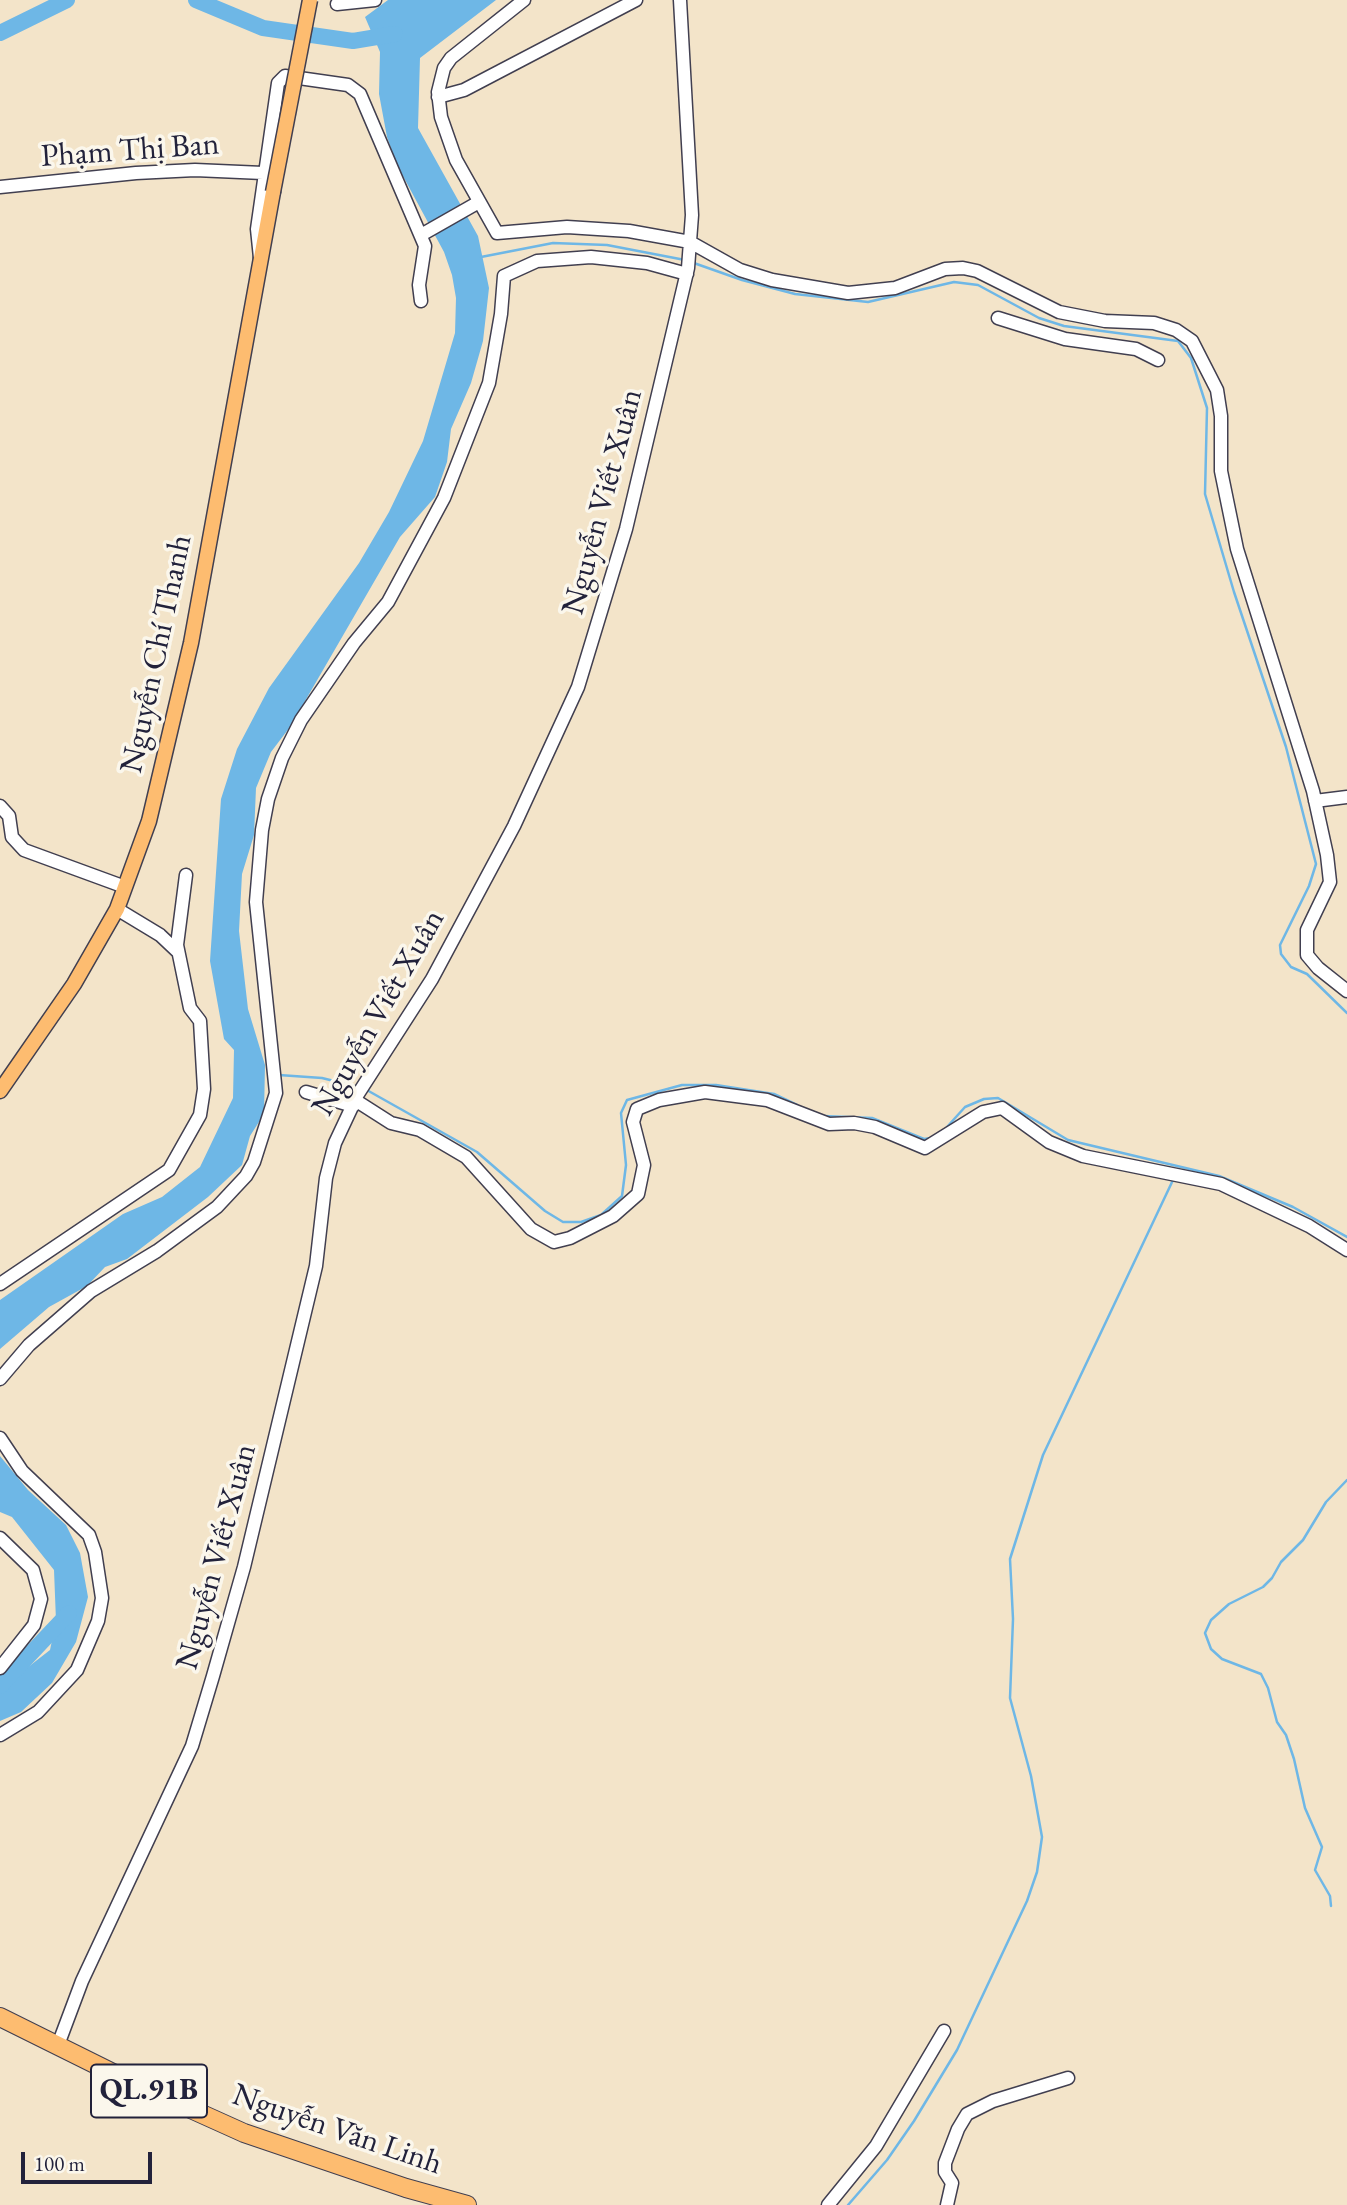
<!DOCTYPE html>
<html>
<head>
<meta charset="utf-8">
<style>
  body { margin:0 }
  #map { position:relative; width:1347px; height:2205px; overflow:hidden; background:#f3e4c9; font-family:"EB Garamond",serif }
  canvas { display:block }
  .scale { position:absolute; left:21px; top:2152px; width:131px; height:32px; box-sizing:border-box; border:4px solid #22223b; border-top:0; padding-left:9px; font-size:21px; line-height:24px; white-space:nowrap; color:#22223b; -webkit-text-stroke:5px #fbf7ec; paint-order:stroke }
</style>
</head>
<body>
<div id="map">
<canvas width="1347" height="2205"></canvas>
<div class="scale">100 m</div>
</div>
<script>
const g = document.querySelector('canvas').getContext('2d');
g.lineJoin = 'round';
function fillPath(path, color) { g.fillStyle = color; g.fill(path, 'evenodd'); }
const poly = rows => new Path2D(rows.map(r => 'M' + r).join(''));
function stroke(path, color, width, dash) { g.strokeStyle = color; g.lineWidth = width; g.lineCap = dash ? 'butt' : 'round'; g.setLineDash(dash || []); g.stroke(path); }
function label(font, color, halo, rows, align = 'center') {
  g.font = font + ' "EB Garamond",serif'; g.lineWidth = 7; g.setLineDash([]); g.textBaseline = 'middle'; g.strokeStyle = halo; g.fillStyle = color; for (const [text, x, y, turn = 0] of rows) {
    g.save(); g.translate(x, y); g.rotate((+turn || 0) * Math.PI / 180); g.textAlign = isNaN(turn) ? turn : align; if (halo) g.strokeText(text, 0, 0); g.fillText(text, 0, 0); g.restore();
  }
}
fillPath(poly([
  [388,0,496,0,420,58,418,128,478,236,489,288,483,341,471,383,451,429,447,462,435,497,400,537,290,727,271,752,256,788,254,835,242,874,239,931,248,1009,265,1065,264,1114,250,1136,242,1165,208,1197,127,1259,105,1267,87,1286,49,1307,0,1349,0,1300,123,1214,162,1197,200,1167,233,1098,234,1050,224,1039,210,961,221,799,237,749,269,688,359,563,389,512,423,441,455,333,456,298,452,275,444,252,397,165,387,137,379,94,380,52,365,17],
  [0,1456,28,1490,66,1525,80,1553,88,1597,76,1642,52,1683,21,1712,0,1721,0,1689,50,1650,56,1621,54,1570,12,1517,0,1512]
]), '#6eb7e6');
stroke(poly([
  [481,257,553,243,607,245,685,260],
  [691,262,742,280,795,294,868,302,954,282,978,285,1039,318,1064,326,1178,341,1191,358,1207,408,1205,494,1234,592,1286,747,1316,864,1309,886,1280,945,1281,954,1291,967,1307,974,1347,1013],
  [279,1075,322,1078,358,1087],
  [365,1089,477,1152,545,1211,563,1222,581,1222,601,1215,622,1196,626,1165,621,1113,627,1100,682,1085,716,1085,774,1094,797,1105],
  [823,1116,872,1118,924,1139,931,1138],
  [947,1127,965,1107,984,1099,998,1098,1068,1140,1219,1176,1293,1207,1347,1237],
  [1331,1906,1330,1896,1315,1870,1322,1847,1305,1808,1294,1759,1286,1735,1277,1722,1268,1688,1261,1674,1222,1659,1211,1649,1205,1633,1211,1620,1229,1604,1263,1587,1272,1578,1281,1562,1303,1540,1326,1502,1347,1480],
  [848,2205,887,2160,914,2121,957,2050,1027,1901,1037,1872,1042,1837,1031,1776,1010,1698,1013,1619,1010,1559,1043,1455,1173,1180]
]), '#6eb7e6', 2.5);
stroke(poly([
  [196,0,263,28,353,41,395,34],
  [0,33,67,0],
  [0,1686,69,1613]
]), '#6eb7e6', 16);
const minor = poly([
  [524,0,451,58,444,68,438,92,441,117,456,160,497,233,567,227,629,231,690,242,740,270,772,280,848,293,895,288,945,269,963,268,977,271,1059,312,1105,321,1154,323,1176,330,1192,341,1217,390,1221,416,1221,471,1237,549,1313,791,1327,855,1330,882,1307,930,1307,955,1318,968,1347,991],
  [337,4,375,0],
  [438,97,464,90,636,0],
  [0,187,136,173,195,170,263,173],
  [421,235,479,202],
  [260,258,257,229,278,83,285,76,348,85,360,94,425,246,419,285,421,301],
  [998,318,1065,339,1136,349,1158,360],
  [1315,801,1347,797],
  [0,806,9,816,12,837,24,850,125,887],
  [117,909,160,935,178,952],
  [306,1092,353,1106],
  [355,1100,391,1123,420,1130,466,1157,531,1229,554,1242,570,1238,613,1216,638,1194,644,1165,633,1122,637,1109,659,1100,705,1092,767,1100,829,1124,854,1123,875,1127,925,1148,983,1112,1002,1108,1049,1142,1083,1156,1221,1184,1309,1226,1347,1250],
  [0,1284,169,1170,200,1115,204,1089,200,1021,190,1008,177,945,186,875],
  [0,1379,29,1345,91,1291,157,1251,217,1207,246,1176,254,1162,276,1093,256,902,262,830,268,799,282,758,301,720,354,643,388,602,444,498,489,383,501,314,504,276,537,261,591,257,647,263,687,274],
  [0,1438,22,1471,89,1535,95,1552,102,1598,98,1621,77,1670,38,1712,0,1735],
  [0,1538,33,1570,41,1599,34,1625,0,1668],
  [58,2045,82,1981,192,1746,213,1676,244,1567,316,1266,326,1178,335,1143,358,1094,432,979,514,826,578,687,626,529,688,268,692,215,680,0],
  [828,2205,876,2146,944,2031],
  [947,2205,952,2183,945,2172,945,2163,958,2129,967,2114,993,2101,1068,2078]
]);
const major = poly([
  [0,1091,74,984,117,909,149,821,191,643,273,192]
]);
const highway = poly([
  [0,2017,133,2083,244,2133,406,2188,467,2205]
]);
stroke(minor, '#413f50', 15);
stroke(major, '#413f50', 17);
stroke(highway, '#413f50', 20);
stroke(minor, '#fff', 12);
stroke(major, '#fdbc70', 14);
stroke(highway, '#fdbc70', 18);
const majorBridge = poly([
  [273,192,310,0]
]);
stroke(majorBridge, '#413f50', 17, []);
stroke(majorBridge, '#fdbc70', 14);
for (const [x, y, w] of [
  [149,2091,116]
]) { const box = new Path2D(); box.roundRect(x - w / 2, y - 26.5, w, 53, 5); g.fillStyle = '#fbf7ec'; g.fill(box); stroke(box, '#22223b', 2); }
label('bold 30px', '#22223b', null, [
  ["QL.91B",149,2091]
]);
label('32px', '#22223b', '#fbf7ec', [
  ["Phạm Thị Ban",130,151,-4],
  ["Nguyễn Viết Xuân",603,502,-75],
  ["Nguyễn Chí Thanh",157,654,-78],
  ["Nguyễn Viết Xuân",379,1013,-60],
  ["Nguyễn Viết Xuân",217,1557,-75],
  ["Nguyễn Văn Linh",337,2130,19]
]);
</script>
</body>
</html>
